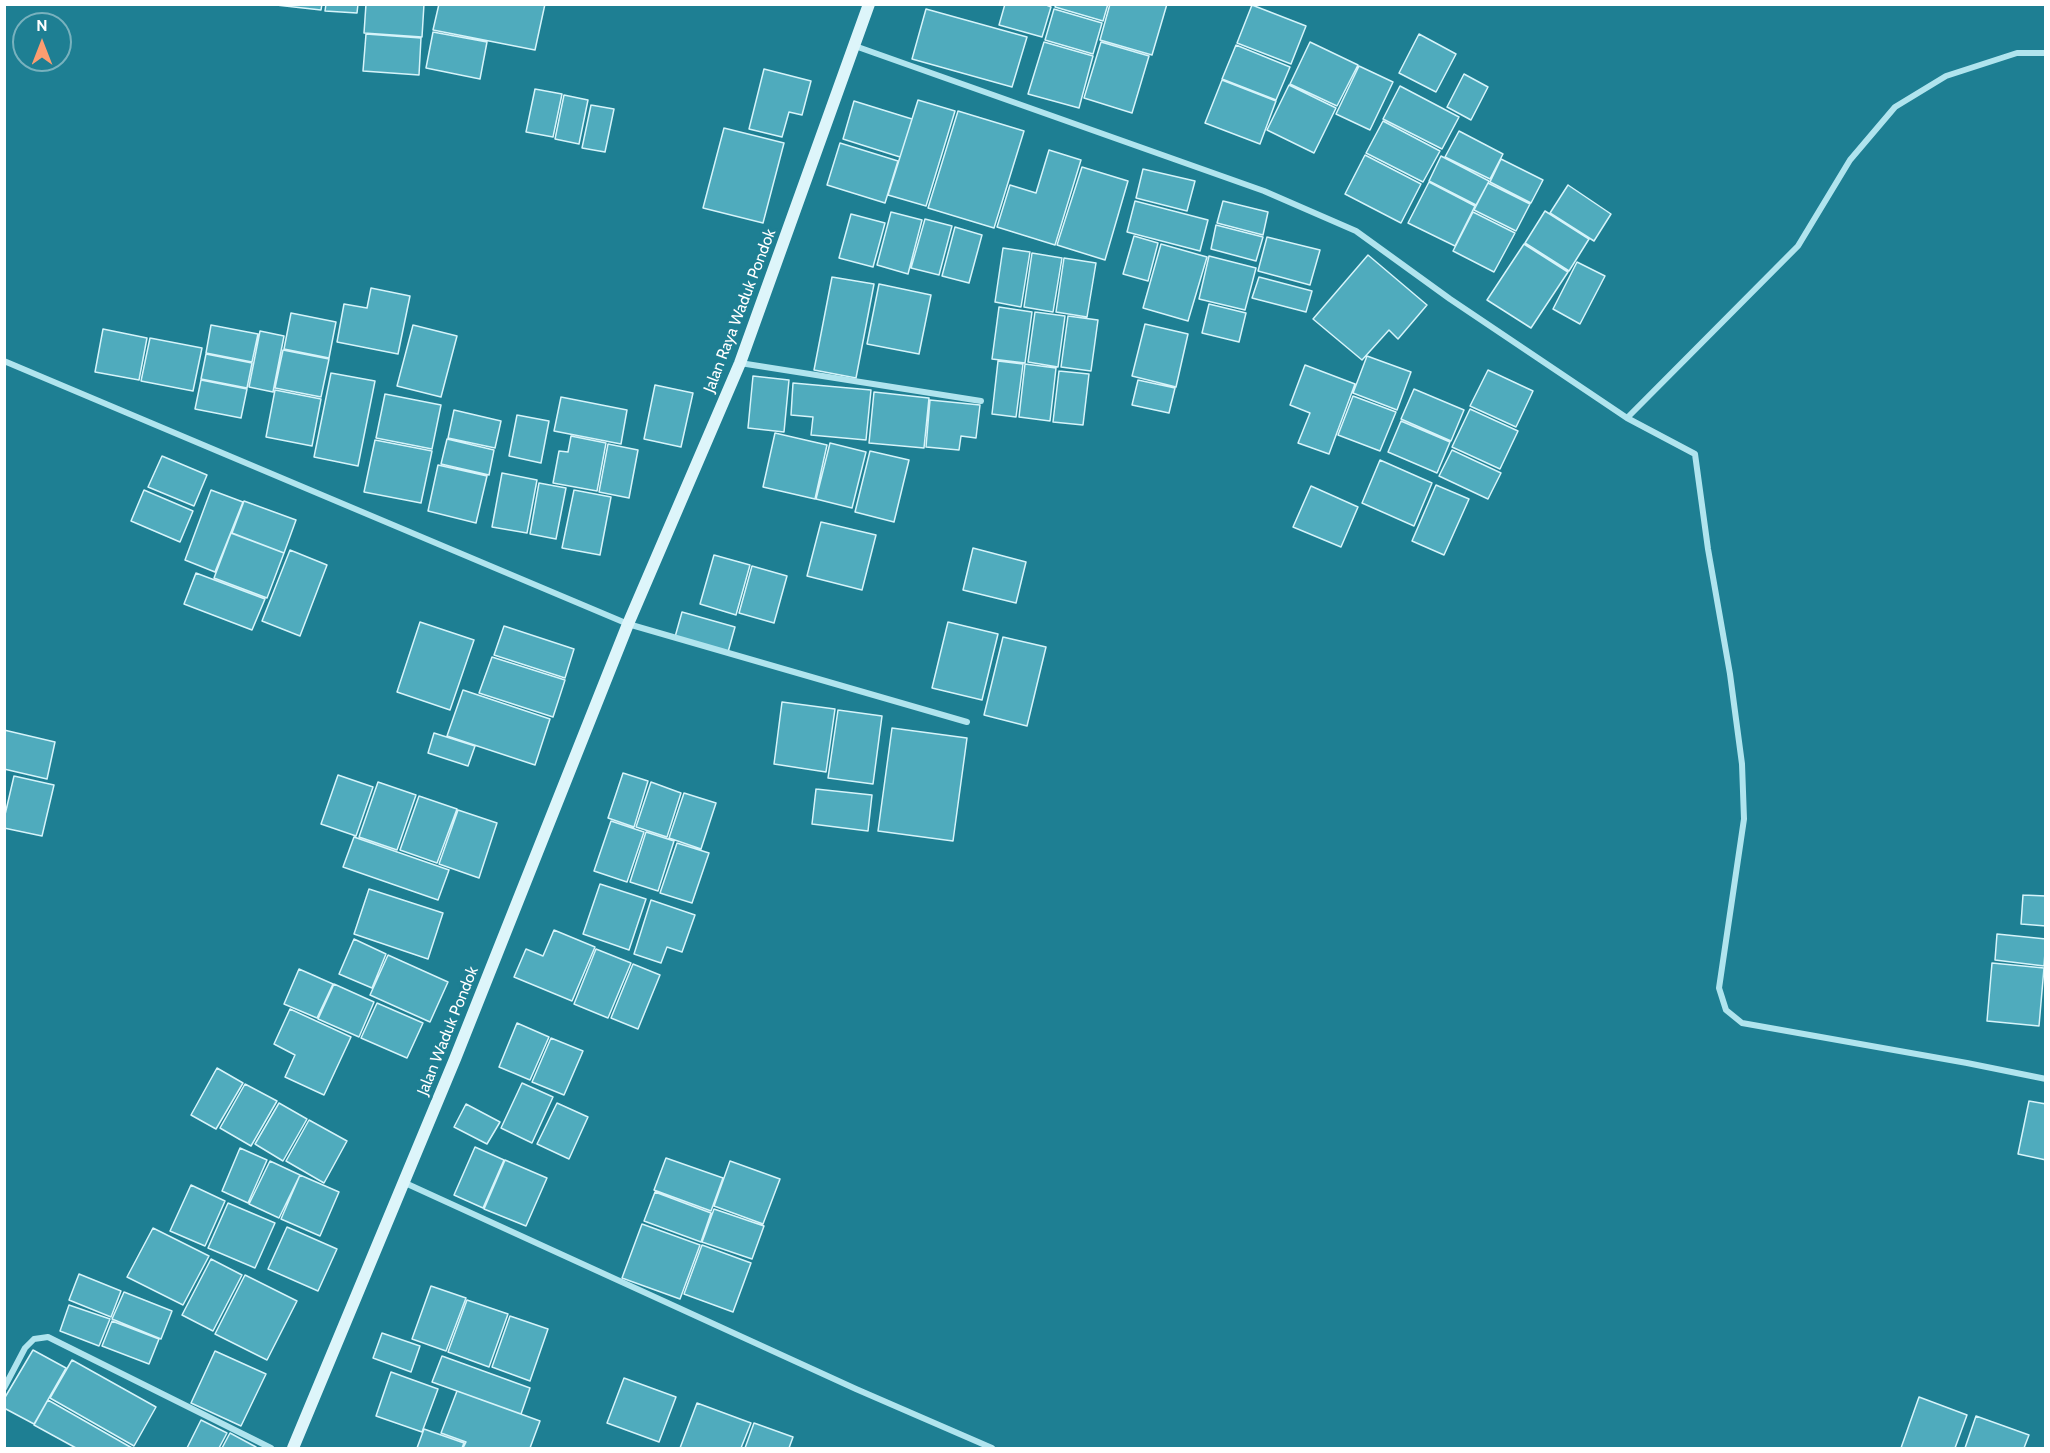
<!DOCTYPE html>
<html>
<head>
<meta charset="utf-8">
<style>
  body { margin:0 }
  #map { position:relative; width:2050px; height:1453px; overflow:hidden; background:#1e7f93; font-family:Cabin,sans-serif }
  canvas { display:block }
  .frame { position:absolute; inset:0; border:6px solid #fff; pointer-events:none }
  .north { position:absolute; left:12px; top:12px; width:60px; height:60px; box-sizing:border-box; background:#1e7f93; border:2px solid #78b2be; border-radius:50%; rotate:0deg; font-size:16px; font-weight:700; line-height:24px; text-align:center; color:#fff }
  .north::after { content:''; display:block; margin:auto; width:21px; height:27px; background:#fc9d70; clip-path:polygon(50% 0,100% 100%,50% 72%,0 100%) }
</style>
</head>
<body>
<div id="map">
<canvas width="2050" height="1453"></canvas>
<div class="frame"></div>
<div class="north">N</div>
</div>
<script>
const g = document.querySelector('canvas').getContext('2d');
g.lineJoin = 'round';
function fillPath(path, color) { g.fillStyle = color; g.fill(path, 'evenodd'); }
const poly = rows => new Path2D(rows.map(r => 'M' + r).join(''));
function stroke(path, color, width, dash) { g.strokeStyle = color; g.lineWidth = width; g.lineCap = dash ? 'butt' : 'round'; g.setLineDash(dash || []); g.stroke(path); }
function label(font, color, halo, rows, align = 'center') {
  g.font = font + ' Cabin,sans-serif'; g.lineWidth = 6; g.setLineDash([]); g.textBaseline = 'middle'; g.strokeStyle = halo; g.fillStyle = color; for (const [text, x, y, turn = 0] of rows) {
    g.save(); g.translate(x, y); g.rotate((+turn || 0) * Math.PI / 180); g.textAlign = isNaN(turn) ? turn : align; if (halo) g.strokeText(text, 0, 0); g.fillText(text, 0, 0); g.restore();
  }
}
const building = poly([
  [267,4,322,4,321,10,267,4],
  [326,4,358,4,357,13,325,11,326,4],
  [366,4,424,4,422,37,364,33,366,4],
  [439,4,545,4,535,50,433,30,439,4],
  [1005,4,1044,4,1051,7,1042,37,999,25,1005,4],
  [1056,4,1108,4,1103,21,1055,7,1056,4],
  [1110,4,1167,4,1152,55,1100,40,1110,4],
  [1252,5,1306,26,1291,64,1237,43,1252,5],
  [926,9,1027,37,1012,87,912,59,926,9],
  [1054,9,1102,23,1093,54,1045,40,1054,9],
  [433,32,487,42,480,79,426,68,433,32],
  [366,34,421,38,419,75,363,71,366,34],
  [1419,34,1456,54,1436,92,1399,73,1419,34],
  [1044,42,1093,56,1079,108,1028,94,1044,42],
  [1101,42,1149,56,1132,113,1084,98,1101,42],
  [1310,42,1358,65,1337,106,1290,84,1310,42],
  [1236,45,1290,67,1276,100,1222,79,1236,45],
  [1359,66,1393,82,1370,130,1336,114,1359,66],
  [764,69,811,81,802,115,789,112,782,137,749,129,764,69],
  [1464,74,1488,87,1471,120,1447,107,1464,74],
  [1222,80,1276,101,1260,144,1205,123,1222,80],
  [1289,85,1336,108,1314,153,1267,130,1289,85],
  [1400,86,1459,117,1442,149,1383,119,1400,86],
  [535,89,562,94,553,137,526,132,535,89],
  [564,95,588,100,579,144,555,139,564,95],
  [918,100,955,111,926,206,888,195,918,100],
  [854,101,912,119,900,157,843,139,854,101],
  [591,105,614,109,605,152,582,148,591,105],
  [958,111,1024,131,994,228,928,208,958,111],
  [1383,121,1440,151,1423,182,1366,153,1383,121],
  [724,128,784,143,763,223,703,208,724,128],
  [1459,131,1503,154,1490,179,1445,157,1459,131],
  [840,143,898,161,885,203,827,185,840,143],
  [1049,150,1081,160,1055,245,997,227,1010,185,1036,193,1049,150],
  [1365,155,1421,184,1401,223,1345,194,1365,155],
  [1441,156,1489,181,1476,205,1429,181,1441,156],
  [1501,159,1543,180,1531,203,1490,182,1501,159],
  [1082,167,1128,181,1105,260,1057,245,1082,167],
  [1143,169,1195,181,1187,211,1136,198,1143,169],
  [1429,182,1475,206,1455,246,1408,223,1429,182],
  [1488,183,1530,204,1516,231,1474,210,1488,183],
  [1568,185,1611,214,1594,241,1550,213,1568,185],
  [1135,201,1208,220,1200,251,1127,232,1135,201],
  [1223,201,1268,212,1263,235,1217,223,1223,201],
  [1545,211,1589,239,1569,271,1525,243,1545,211],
  [891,212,922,220,908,274,877,265,891,212],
  [1473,212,1515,233,1494,272,1453,251,1473,212],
  [851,214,885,223,873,267,839,258,851,214],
  [925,219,952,226,939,275,911,268,925,219],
  [1216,225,1263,237,1256,261,1211,249,1216,225],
  [955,227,982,235,969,283,942,276,955,227],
  [1134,236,1158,243,1148,281,1123,274,1134,236],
  [1267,237,1320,250,1310,285,1258,271,1267,237],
  [1161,244,1207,257,1188,321,1143,308,1161,244],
  [1524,244,1568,272,1531,328,1487,300,1524,244],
  [1003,248,1030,252,1021,307,995,302,1003,248],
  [1032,253,1062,258,1053,312,1024,307,1032,253],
  [1368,255,1427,305,1398,339,1389,330,1362,360,1313,319,1368,255],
  [1209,256,1256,268,1245,310,1199,299,1209,256],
  [1064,258,1096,263,1087,317,1056,312,1064,258],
  [1577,262,1605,276,1580,324,1553,309,1577,262],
  [832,277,874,284,856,378,814,370,832,277],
  [1259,277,1312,291,1306,312,1252,298,1259,277],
  [879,284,931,295,919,354,867,344,879,284],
  [371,288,410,296,398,354,337,342,344,304,367,308,371,288],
  [1209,304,1246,313,1239,342,1202,333,1209,304],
  [999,307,1032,312,1025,363,992,359,999,307],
  [1035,312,1065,316,1058,367,1028,362,1035,312],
  [291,313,336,322,329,358,284,349,291,313],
  [1068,316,1098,320,1091,371,1061,367,1068,316],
  [1145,324,1188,334,1176,387,1132,376,1145,324],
  [211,325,258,334,252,362,206,353,211,325],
  [413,325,457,336,441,397,397,386,413,325],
  [103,329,147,338,139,380,95,372,103,329],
  [260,331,284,336,273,392,249,387,260,331],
  [150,338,202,348,193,391,141,381,150,338],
  [283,350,329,359,321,397,275,388,283,350],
  [206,354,252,363,247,388,201,379,206,354],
  [1367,356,1411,372,1397,410,1353,393,1367,356],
  [998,361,1023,364,1016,417,992,414,998,361],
  [1025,364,1056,368,1050,421,1019,417,1025,364],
  [1305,365,1355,384,1329,454,1298,443,1310,413,1290,405,1305,365],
  [1488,370,1533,391,1516,427,1470,406,1488,370],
  [1059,371,1089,374,1083,425,1053,422,1059,371],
  [331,373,375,381,358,466,314,457,331,373],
  [753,376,789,380,784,432,748,428,753,376],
  [201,380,247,389,241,418,195,409,201,380],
  [1138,380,1175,388,1169,413,1132,405,1138,380],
  [793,383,871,390,866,440,811,435,813,417,791,415,793,383],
  [655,385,693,393,681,447,644,439,655,385],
  [1414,389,1464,410,1451,441,1401,419,1414,389],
  [275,390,321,399,312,446,266,437,275,390],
  [874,392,929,398,924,448,869,443,874,392],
  [385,394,441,405,432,449,376,438,385,394],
  [1353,396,1396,412,1380,451,1338,435,1353,396],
  [561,397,627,410,621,444,554,431,561,397],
  [930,400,980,405,976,438,961,436,959,450,926,447,930,400],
  [1470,409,1518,431,1500,469,1452,447,1470,409],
  [454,410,501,421,495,448,448,438,454,410],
  [517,415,549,421,541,463,509,456,517,415],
  [1401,421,1450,442,1437,473,1388,452,1401,421],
  [775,433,827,445,815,499,763,487,775,433],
  [571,436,606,443,597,491,553,483,559,451,568,452,571,436],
  [447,439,494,450,489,475,441,464,447,439],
  [375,440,432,451,421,503,364,492,375,440],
  [830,443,866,452,852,508,816,499,830,443],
  [608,444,638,450,629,498,599,492,608,444],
  [1452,450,1501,473,1488,499,1439,476,1452,450],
  [870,451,909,460,894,522,855,512,870,451],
  [162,456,207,475,194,506,148,487,162,456],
  [1380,460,1432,483,1414,526,1362,503,1380,460],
  [438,465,487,476,476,523,428,511,438,465],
  [502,473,537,480,527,533,492,527,502,473],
  [539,483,566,488,556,539,530,534,539,483],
  [1436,485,1469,499,1444,555,1412,541,1436,485],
  [1311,486,1358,507,1341,547,1293,527,1311,486],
  [144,490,193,511,180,542,131,521,144,490],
  [211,490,243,502,215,572,185,560,211,490],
  [574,490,611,497,600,555,562,548,574,490],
  [244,501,296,520,284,553,232,533,244,501],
  [821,522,876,535,862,590,807,576,821,522],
  [231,533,284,553,267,598,214,578,231,533],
  [973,548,1026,562,1016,603,963,590,973,548],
  [290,550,327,565,300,636,262,621,290,550],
  [714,555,750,565,736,615,700,604,714,555],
  [752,566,787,576,774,623,739,613,752,566],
  [196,573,265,599,252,630,184,604,196,573],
  [682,612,735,627,728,652,675,637,682,612],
  [420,622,474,640,450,710,397,692,420,622],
  [948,622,998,634,982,700,932,688,948,622],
  [504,626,574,649,565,678,494,655,504,626],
  [1003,637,1046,647,1027,726,984,715,1003,637],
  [492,657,565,680,553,717,479,693,492,657],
  [463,690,550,719,535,765,447,736,463,690],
  [782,702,835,709,826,772,774,764,782,702],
  [838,710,882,716,873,784,828,778,838,710],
  [892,728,967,738,953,841,878,831,892,728],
  [4,730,55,742,47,779,4,769,4,730],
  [434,733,475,746,468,766,428,753,434,733],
  [623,773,648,781,634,827,608,818,623,773],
  [338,775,373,787,356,836,321,824,338,775],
  [14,776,54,785,42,836,4,828,4,819,14,776],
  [378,782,416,795,397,850,359,837,378,782],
  [651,782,681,793,667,837,636,827,651,782],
  [816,789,872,795,868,831,812,824,816,789],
  [684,793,716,803,701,849,669,838,684,793],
  [419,796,457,809,437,863,400,850,419,796],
  [458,810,497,823,479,878,439,864,458,810],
  [611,821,644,832,627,882,594,871,611,821],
  [646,832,674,841,658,891,630,882,646,832],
  [354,837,449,870,438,900,343,867,354,837],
  [677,843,709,853,692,903,660,893,677,843],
  [600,884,646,899,629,950,583,934,600,884],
  [369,889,443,913,428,959,354,934,369,889],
  [2023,895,2046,896,2046,926,2021,924,2023,895],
  [651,900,695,915,682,952,667,947,661,963,634,954,651,900],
  [554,930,595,947,572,1001,514,977,526,949,543,956,554,930],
  [1997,934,2046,939,2044,966,1995,960,1997,934],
  [354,939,386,954,372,988,339,974,354,939],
  [596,949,631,963,608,1018,574,1004,596,949],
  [388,955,448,982,430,1022,370,995,388,955],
  [1992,963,2044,968,2039,1026,1987,1021,1992,963],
  [633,964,660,975,638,1029,611,1018,633,964],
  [299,969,333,984,317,1018,284,1004,299,969],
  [334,984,374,1002,359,1037,318,1019,334,984],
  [377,1003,423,1023,407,1058,361,1038,377,1003],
  [290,1009,351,1037,324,1095,285,1077,295,1055,274,1044,290,1009],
  [517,1023,549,1037,530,1080,499,1067,517,1023],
  [551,1038,583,1051,564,1095,532,1082,551,1038],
  [217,1068,243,1083,216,1129,191,1115,217,1068],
  [522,1083,553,1097,532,1143,501,1128,522,1083],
  [245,1084,277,1101,251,1146,220,1128,245,1084],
  [2029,1101,2046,1104,2046,1160,2018,1154,2029,1101],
  [279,1103,307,1119,283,1161,255,1144,279,1103],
  [557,1103,588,1117,569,1159,537,1144,557,1103],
  [466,1104,500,1122,487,1144,454,1127,466,1104],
  [309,1120,347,1141,324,1183,286,1161,309,1120],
  [475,1147,504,1160,483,1208,454,1195,475,1147],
  [240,1148,267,1160,248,1203,222,1191,240,1148],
  [666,1158,723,1178,711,1211,654,1190,666,1158],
  [505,1160,547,1178,526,1226,484,1209,505,1160],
  [270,1161,300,1175,279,1218,249,1204,270,1161],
  [730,1161,780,1179,763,1224,714,1206,730,1161],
  [300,1175,339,1192,320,1236,281,1219,300,1175],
  [191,1185,225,1201,205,1246,170,1231,191,1185],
  [655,1192,711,1213,701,1242,644,1221,655,1192],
  [228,1203,275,1223,255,1268,208,1248,228,1203],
  [714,1209,764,1226,752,1259,702,1242,714,1209],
  [642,1224,700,1245,680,1299,622,1278,642,1224],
  [287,1227,337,1249,318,1291,268,1269,287,1227],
  [153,1228,209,1256,183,1305,127,1277,153,1228],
  [702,1245,751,1263,733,1312,684,1294,702,1245],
  [211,1259,242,1275,213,1331,182,1315,211,1259],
  [79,1274,121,1291,111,1317,69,1300,79,1274],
  [245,1275,297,1301,267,1360,215,1334,245,1275],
  [431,1286,466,1298,446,1351,412,1339,431,1286],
  [124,1292,172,1311,161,1339,112,1319,124,1292],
  [467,1300,508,1314,489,1367,448,1352,467,1300],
  [69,1305,110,1319,99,1346,60,1331,69,1305],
  [510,1316,548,1329,530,1381,492,1367,510,1316],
  [112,1321,159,1339,149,1364,102,1346,112,1321],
  [382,1333,420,1346,411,1372,373,1358,382,1333],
  [33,1350,66,1368,34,1424,4,1408,4,1399,33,1350],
  [215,1351,266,1374,241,1426,191,1403,215,1351],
  [442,1356,530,1388,521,1414,432,1382,442,1356],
  [72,1360,156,1407,134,1446,50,1398,72,1360],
  [391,1372,438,1389,422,1432,376,1416,391,1372],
  [624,1378,676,1397,659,1442,607,1423,624,1378],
  [457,1391,540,1421,530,1448,463,1448,466,1442,441,1433,457,1391],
  [1919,1397,1967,1415,1955,1448,1901,1448,1919,1397],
  [48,1400,132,1448,76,1448,34,1425,48,1400],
  [697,1403,751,1423,741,1448,680,1448,697,1403],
  [1976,1416,2029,1435,2024,1448,1965,1448,1976,1416],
  [201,1420,227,1433,219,1448,187,1448,201,1420],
  [754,1423,793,1437,789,1448,745,1448,754,1423],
  [424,1429,464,1443,462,1448,417,1448,424,1429],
  [230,1433,256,1447,255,1448,222,1448,230,1433]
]);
fillPath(building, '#4fabbd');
stroke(building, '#d6f4fa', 1.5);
stroke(poly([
  [855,46,1264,191,1356,231,1450,299,1627,418],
  [2046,53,2017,53,1946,76,1895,107,1850,160,1798,246,1627,418,1695,454,1708,549,1730,674,1742,764,1744,819,1719,988,1726,1010,1742,1023,1967,1063,2046,1079],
  [4,361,628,624,967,722],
  [740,363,981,401],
  [403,1182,856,1389,992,1448],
  [4,1388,25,1348,34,1339,48,1337,271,1448]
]), '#b0e4ee', 6);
stroke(poly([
  [293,1448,455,1059,628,624,740,363,869,4]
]), '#ddf5fa', 12);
label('16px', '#fff', '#1e7f93', [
  ["Jalan Raya Waduk Pondok",740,311,-69],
  ["Jalan Waduk Pondok",448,1031,-68]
]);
</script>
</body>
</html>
